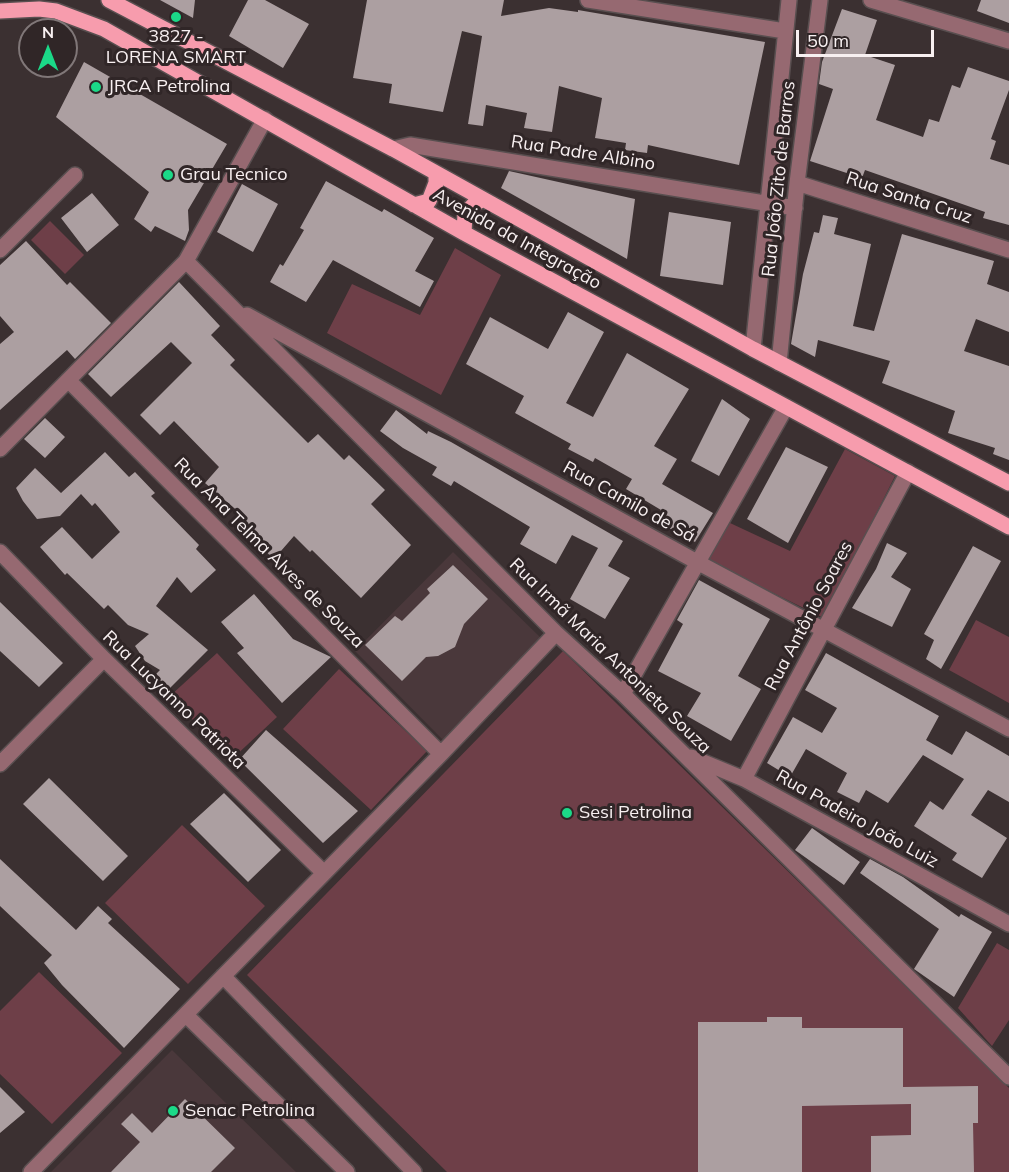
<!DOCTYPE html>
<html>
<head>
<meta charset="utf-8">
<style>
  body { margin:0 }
  #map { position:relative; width:1009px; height:1172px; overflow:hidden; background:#3b3031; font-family:Mulish,sans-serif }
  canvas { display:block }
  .north { position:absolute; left:18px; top:18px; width:60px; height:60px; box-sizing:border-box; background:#302627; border:2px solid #807778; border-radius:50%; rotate:0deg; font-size:16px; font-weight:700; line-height:24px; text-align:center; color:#f8f0f1 }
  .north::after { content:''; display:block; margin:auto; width:21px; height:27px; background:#1bd988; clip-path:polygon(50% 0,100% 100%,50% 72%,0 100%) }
  .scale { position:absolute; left:796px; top:30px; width:138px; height:27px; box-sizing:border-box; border:3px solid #f8f0f1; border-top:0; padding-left:8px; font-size:18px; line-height:21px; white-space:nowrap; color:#f8f0f1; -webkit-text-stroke:4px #302627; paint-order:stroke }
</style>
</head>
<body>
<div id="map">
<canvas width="1009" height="1172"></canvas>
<div class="north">N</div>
<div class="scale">50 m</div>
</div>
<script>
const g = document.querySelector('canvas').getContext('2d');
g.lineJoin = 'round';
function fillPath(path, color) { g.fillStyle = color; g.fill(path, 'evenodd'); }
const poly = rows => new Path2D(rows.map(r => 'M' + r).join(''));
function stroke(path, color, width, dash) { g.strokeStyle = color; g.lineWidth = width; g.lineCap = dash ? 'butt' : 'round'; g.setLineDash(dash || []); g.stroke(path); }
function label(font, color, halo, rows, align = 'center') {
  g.font = font + ' Mulish,sans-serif'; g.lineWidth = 6; g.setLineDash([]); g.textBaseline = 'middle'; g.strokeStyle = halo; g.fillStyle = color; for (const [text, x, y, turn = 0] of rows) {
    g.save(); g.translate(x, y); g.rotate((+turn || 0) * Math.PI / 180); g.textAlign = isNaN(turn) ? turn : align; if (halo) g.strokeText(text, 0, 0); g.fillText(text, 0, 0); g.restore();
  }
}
fillPath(poly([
  [453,552,542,639,444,741,355,651],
  [172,1050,296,1172,51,1172]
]), '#4a383b');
fillPath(poly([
  [50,221,84,255,65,274,31,240],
  [455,248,501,275,441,395,327,333,352,284,420,315],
  [845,449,895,476,824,618,704,559,730,523,790,551],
  [976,620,1009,637,1009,703,949,670],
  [563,651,1009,1088,1009,1172,447,1172,247,975],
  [217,653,277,717,231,760,170,696],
  [339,669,427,751,371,810,283,729],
  [182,825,265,906,188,984,105,903],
  [997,943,1009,950,1009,1020,992,1046,958,1008],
  [39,972,122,1053,52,1124,0,1074,0,1011]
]), '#6e3f48');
fillPath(poly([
  [160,0,195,0,193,18],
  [248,0,265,0,309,24,283,68,229,36],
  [367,0,504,0,501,16,549,8,578,12,578,10,765,42,739,165,648,145,647,153,625,150,626,143,595,138,602,98,559,86,552,132,524,128,527,113,486,105,483,126,468,124,482,36,462,31,443,112,389,103,392,84,353,78],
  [981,0,1009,0,1009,23,977,11],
  [842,9,877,20,865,55,895,65,876,120,923,137,929,119,939,122,952,85,960,88,968,67,1009,81,1009,90,991,139,996,141,990,159,1009,165,1009,225,983,218,985,212,865,170,862,178,810,161,833,89,819,84,822,62],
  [84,62,227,144,188,210,189,230,185,241,155,226,151,232,134,219,149,192,56,117],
  [509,171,635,199,627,259,501,188],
  [326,181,382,212,384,209,434,238,415,271,434,281,420,307,333,260,306,302,270,282,280,264,283,266,304,230,300,228],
  [242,184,278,204,253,252,217,232],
  [92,193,119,225,87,252,61,218],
  [669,212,731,222,723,285,660,276],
  [823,215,838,218,834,234,871,244,853,326,874,331,902,234,994,261,987,284,1009,292,1009,332,976,319,964,351,1009,366,1009,460,993,454,995,448,948,433,955,411,882,383,890,361,818,340,815,357,791,344,803,274,814,232,819,233],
  [26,241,67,285,70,282,111,323,75,359,67,350,0,410,0,344,14,332,0,316,0,265],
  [179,282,220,326,211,335,235,360,230,365,308,443,318,434,344,460,349,455,385,490,371,504,411,545,361,598,312,550,310,552,294,536,274,559,233,522,241,514,205,483,219,467,174,421,160,435,140,415,192,363,171,342,111,397,88,374],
  [568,312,604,332,566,403,593,417,627,353,689,389,654,446,677,459,662,484,713,513,695,542,654,520,661,510,626,489,632,479,595,458,593,462,568,449,571,444,515,413,524,396,466,364,490,317,548,349],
  [722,399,750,419,719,476,691,461],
  [396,410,427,434,428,431,451,442,623,541,608,566,630,578,605,619,570,599,598,548,572,535,556,564,520,544,530,527,454,481,451,486,432,475,437,467,403,448,380,431],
  [45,418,65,437,45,458,24,439],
  [786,447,828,467,788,543,747,519],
  [105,452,129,477,135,472,155,493,151,496,199,545,196,549,216,570,191,593,177,577,156,606,208,650,167,691,153,677,160,670,145,661,135,646,149,634,128,625,108,605,104,609,67,573,65,575,40,547,62,527,92,559,120,532,95,503,92,506,81,494,60,516,37,519,23,501,16,488,35,468,61,493],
  [887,543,907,553,891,577,911,589,892,627,852,608,876,569],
  [973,546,1001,561,941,669,926,659,934,640,924,634],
  [453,565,488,599,464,624,455,647,438,656,426,657,402,681,365,645,395,616,402,621,430,593,427,589],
  [699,580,770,619,738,676,761,689,731,741,687,716,701,693,658,671,683,624,677,620],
  [254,594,293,639,331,657,282,703,237,653,244,648,221,622],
  [0,602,63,663,39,687,0,651],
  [826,653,939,716,926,740,952,755,966,731,1009,756,1009,802,988,790,971,815,1007,838,982,878,952,860,957,853,914,826,930,801,943,810,964,779,923,755,888,803,866,790,859,803,837,792,847,773,806,749,790,777,767,763,793,717,822,733,837,708,805,690],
  [266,730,358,811,323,843,239,760],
  [49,778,128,856,103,881,23,804],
  [224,793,281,850,248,882,190,824],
  [812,828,860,862,844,885,795,850],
  [0,859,76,930,98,906,112,919,108,923,180,989,124,1048,62,985,44,963,52,955,0,906],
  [870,859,903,877,959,917,961,914,992,932,954,997,914,969,939,929,860,873],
  [767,1017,802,1017,802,1028,903,1028,903,1087,978,1086,978,1123,973,1123,974,1172,871,1172,871,1136,911,1135,911,1104,802,1106,802,1172,698,1172,698,1022,767,1022],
  [0,1087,25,1112,0,1133],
  [185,1099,235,1148,211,1172,111,1172,140,1142,121,1124,132,1113,152,1133]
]), '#ac9fa1');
const minor = poly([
  [588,0,785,31],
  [871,0,1009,41],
  [393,149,410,145,795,208],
  [797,183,1009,250],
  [0,250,75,175],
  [186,261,556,633,623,694,1009,1077],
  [247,315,697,562,1009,729],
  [753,349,789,0],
  [779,363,797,183,820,0],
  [68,380,441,754],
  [0,449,186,261,265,119],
  [0,552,104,659,323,872],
  [623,694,786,407],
  [691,757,744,779,1009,924],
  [0,764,104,659],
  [744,779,908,472],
  [223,976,414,1172],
  [186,1015,347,1172],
  [31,1172,441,754,556,633]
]);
const major = poly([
  [109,0,393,149,753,349,1009,483],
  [0,11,39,9,56,11,104,29,464,233,1009,527],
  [414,205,429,201,436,183,436,174],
  [464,233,465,214,475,203,482,200]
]);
stroke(minor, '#594f50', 18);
stroke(major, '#594f50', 18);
stroke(minor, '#966971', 15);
stroke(major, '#f79cad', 15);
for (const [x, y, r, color] of [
  [176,17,6,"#1bd988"],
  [96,87,6,"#1bd988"],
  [168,175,6,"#1bd988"],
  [567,813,6,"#1bd988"],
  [173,1111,6,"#1bd988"]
]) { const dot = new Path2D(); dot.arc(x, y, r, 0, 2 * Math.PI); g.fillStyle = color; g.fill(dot); stroke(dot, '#302627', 2); }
label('18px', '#f8f0f1', '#302627', [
  ["3827 -",176,37,"center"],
  ["LORENA SMART",176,58,"center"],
  ["JRCA Petrolina",108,87],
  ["Grau Tecnico",180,175],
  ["Sesi Petrolina",579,813],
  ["Senac Petrolina",185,1111]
], 'left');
label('18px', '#f8f0f1', '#302627', [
  ["Rua Padre Albino",583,153,9],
  ["Rua João Zito de Barros",779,179,-84],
  ["Rua Santa Cruz",909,198,18],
  ["Avenida da Integração",517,239,29],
  ["Rua Camilo de Sá",629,502,29],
  ["Rua Ana Telma Alves de Souza",269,553,45],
  ["Rua Antônio Soares",809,616,-62],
  ["Rua Irmã Maria Antonieta Souza",610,656,44],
  ["Rua Lucyanno Patriota",174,700,44],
  ["Rua Padeiro João Luiz",857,819,29]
]);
</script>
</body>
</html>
